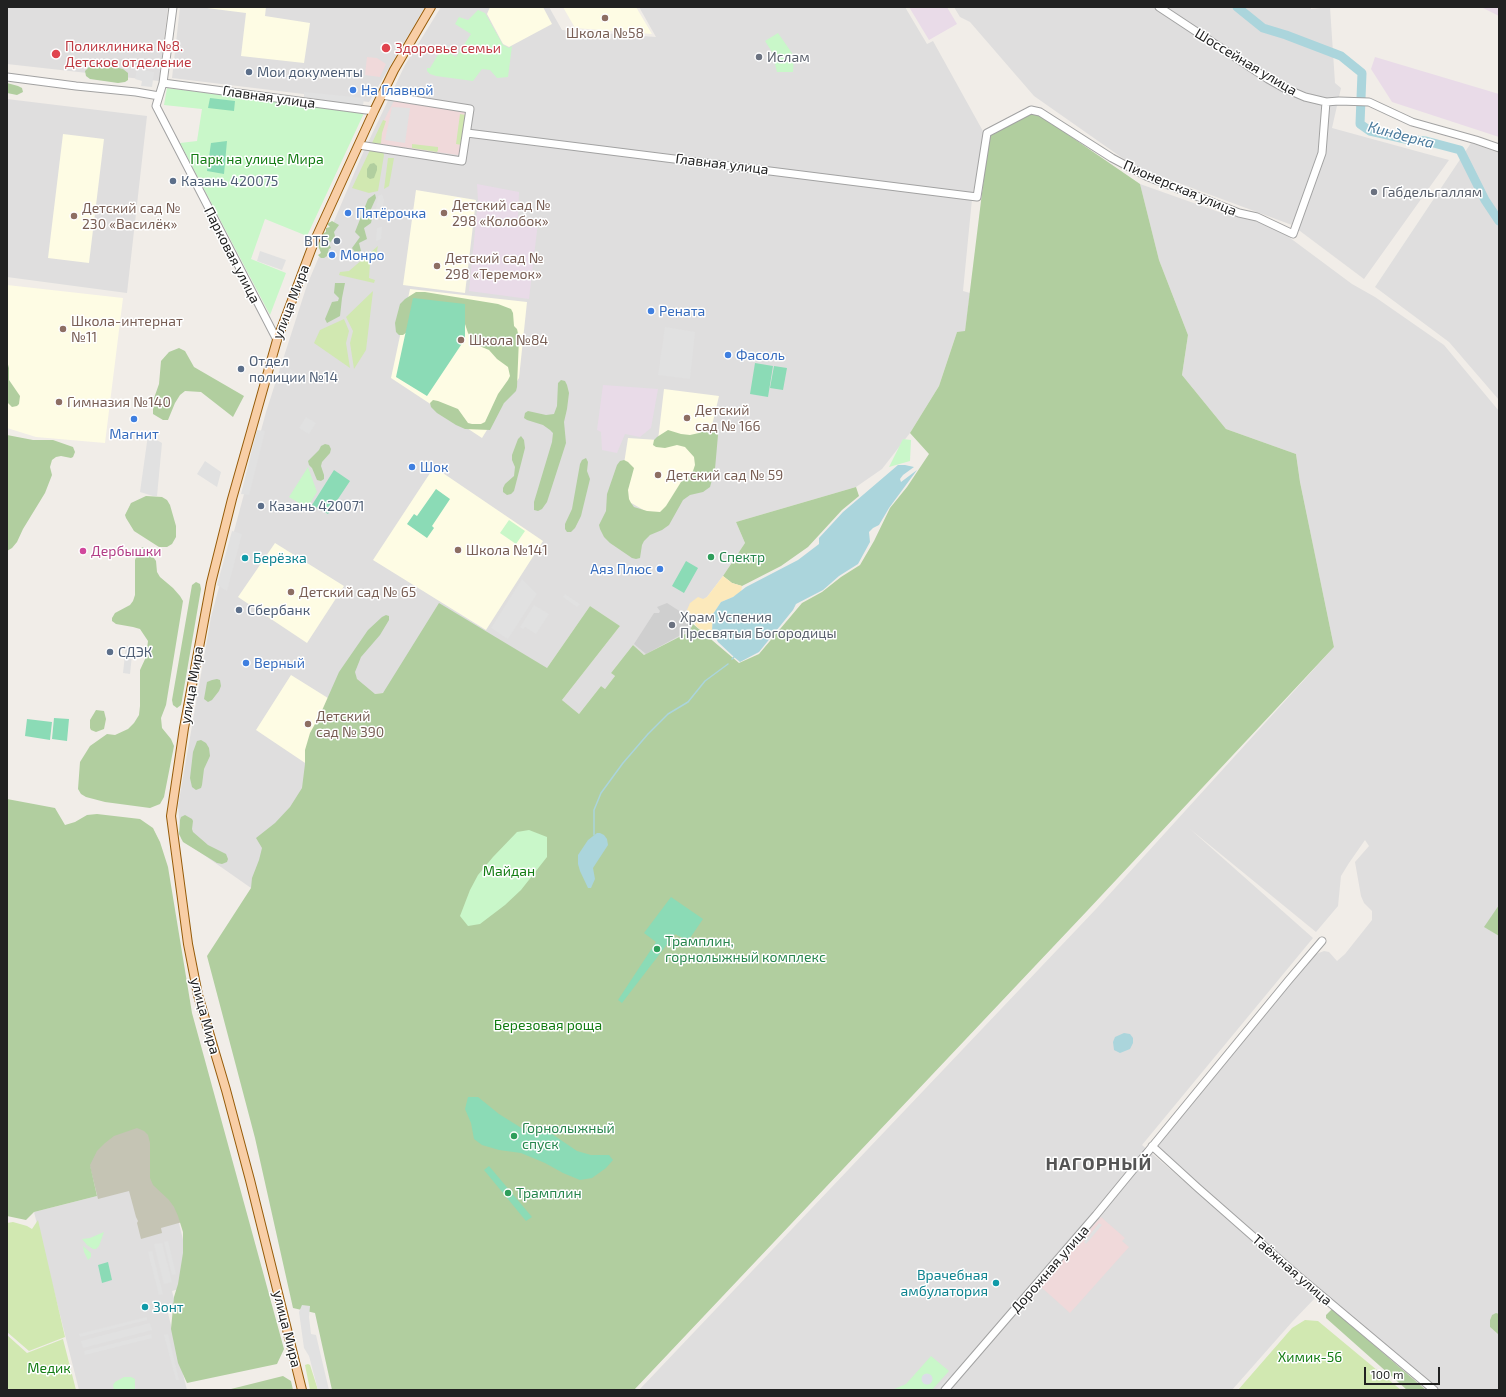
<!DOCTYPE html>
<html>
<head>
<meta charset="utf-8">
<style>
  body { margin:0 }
  #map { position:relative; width:1506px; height:1397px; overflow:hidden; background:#f1ede8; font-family:"Exo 2",sans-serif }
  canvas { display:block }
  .frame { position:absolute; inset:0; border:8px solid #212121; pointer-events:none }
  .scale { position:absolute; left:1364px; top:1367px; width:76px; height:18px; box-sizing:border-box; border:2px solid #212121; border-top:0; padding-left:5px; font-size:12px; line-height:14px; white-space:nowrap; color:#212121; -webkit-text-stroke:3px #fff; paint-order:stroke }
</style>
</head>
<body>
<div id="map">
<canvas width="1506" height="1397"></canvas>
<div class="frame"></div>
<div class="scale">100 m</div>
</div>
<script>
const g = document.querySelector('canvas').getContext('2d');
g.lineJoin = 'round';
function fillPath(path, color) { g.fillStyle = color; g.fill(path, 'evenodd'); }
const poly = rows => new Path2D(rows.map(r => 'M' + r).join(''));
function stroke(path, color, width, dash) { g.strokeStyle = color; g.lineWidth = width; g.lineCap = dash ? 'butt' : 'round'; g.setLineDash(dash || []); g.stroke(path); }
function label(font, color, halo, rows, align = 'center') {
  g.font = font + ' "Exo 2",sans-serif'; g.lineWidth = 3; g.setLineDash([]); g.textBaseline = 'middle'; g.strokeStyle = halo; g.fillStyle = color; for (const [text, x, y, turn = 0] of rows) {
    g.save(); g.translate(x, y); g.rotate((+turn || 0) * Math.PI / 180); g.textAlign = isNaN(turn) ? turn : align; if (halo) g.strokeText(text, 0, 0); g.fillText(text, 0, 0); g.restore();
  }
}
fillPath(poly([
  [7,7,168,7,159,81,7,64],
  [180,7,425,7,369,102,172,78],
  [441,7,549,7,562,30,656,37,639,7,905,7,927,44,933,41,984,133,972,199,963,291,970,293,965,332,957,332,939,386,910,433,882,469,856,487,736,522,745,543,723,576,707,597,688,610,692,616,693,624,689,632,644,655,633,645,611,673,615,676,605,689,601,686,579,714,562,700,620,626,590,606,547,668,375,694,251,888,181,839,178,806,211,617,266,412,307,285,362,155,405,65],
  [954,7,1311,7,1311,9,1330,7,1335,83,1341,88,1332,128,1449,160,1364,279,1292,225,1165,178,1148,176,1034,96,970,22,960,17],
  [7,99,147,116,127,293,7,277],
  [1471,143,1499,153,1499,400,1449,342,1375,287],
  [1140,184,1219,212,1274,226,1352,284,1375,297,1444,345,1499,411,1499,905,1485,927,1499,936,1499,1314,1492,1315,1490,1320,1490,1327,1499,1335,1499,1390,1428,1390,1317,1296,1292,1322,1232,1390,639,1390,1096,909,1334,647,1300,482,1296,454,1226,429,1182,375,1188,335,1159,260],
  [1190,829,1316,932,1338,906,1341,876,1349,863,1365,840,1369,846,1355,862,1361,896,1364,903,1372,911,1372,920,1345,954,1337,961,1329,952,1324,951,1316,954,1157,1141,1158,1147,1306,1286,1142,1145,1313,938],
  [81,1130,179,1223,194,1285,172,1291,176,1307,167,1309,187,1390,79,1390,34,1212,97,1196]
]), '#dfdede');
fillPath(poly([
  [367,57,377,58,386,64,380,77,365,75],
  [394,101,465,111,461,152,458,155,372,143],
  [1101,1217,1125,1238,1122,1241,1129,1247,1070,1313,1040,1286]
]), '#f0d9da');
fillPath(poly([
  [909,7,947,7,957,24,929,40],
  [1481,7,1499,7,1499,16],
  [1375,57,1499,94,1499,137,1392,102,1371,69],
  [477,184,519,192,518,219,538,222,529,299,469,291,478,201],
  [603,385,658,389,651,428,640,437,625,434,617,453,602,450,601,432,597,430]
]), '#e9dbe8');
fillPath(poly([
  [199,7,266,7,265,16,310,23,304,63,241,56,246,13],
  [490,7,543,7,552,24,509,47,503,44,487,14],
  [563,7,636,7,652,34,575,28],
  [63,134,104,139,89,263,48,258],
  [416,190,476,200,465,293,403,285],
  [7,285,123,298,105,443,36,437,7,428],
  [410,289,527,302,519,378,482,438,391,378],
  [664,389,719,396,705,455,668,524,619,496,628,438,658,440],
  [434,467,543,541,486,630,373,560],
  [275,543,344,586,307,643,238,597],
  [291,675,360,718,323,775,256,730]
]), '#fefce4');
fillPath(poly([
  [667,603,684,614,687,618,689,623,688,631,646,654,634,644,654,613,659,613,660,611,657,607]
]), '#cfcfcf');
fillPath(poly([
  [147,1113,186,1221,161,1228,162,1233,141,1239,137,1223,138,1221,136,1217,129,1191,98,1199,81,1130]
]), '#c5c4b4');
fillPath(poly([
  [460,114,466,115,462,145,456,144],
  [383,120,386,121,382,133,381,143,380,144,372,143],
  [412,144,438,147,438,150,437,152,412,148],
  [371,148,383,152,384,155,378,191,369,193,352,188],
  [388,158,394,158,389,186,384,189],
  [378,246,375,259,370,263,369,278,375,280,374,283,339,275,340,272,349,271],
  [373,291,366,350,354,369,350,343,353,331,346,317],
  [344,319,349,331,346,343,350,368,314,343,320,330],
  [38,1220,65,1337,29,1351,7,1332,7,1223,13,1222,27,1226,32,1229],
  [1305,1320,1318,1321,1401,1390,1238,1390,1292,1328],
  [7,1335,27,1353,63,1339,76,1390,7,1390],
  [308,1364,310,1365,318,1390,310,1390,305,1365]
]), '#d1e8b1');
fillPath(poly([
  [90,66,114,67,123,69,128,73,128,80,125,82,118,83,90,79,86,76,85,71],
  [7,83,18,86,22,88,23,92,17,95,7,93],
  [1035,112,1140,184,1159,260,1188,335,1182,375,1226,429,1296,454,1300,482,1334,647,1087,911,634,1390,332,1390,315,1313,293,1308,255,1138,207,956,251,888,252,878,259,860,262,848,256,838,275,823,290,807,302,788,305,764,305,750,310,733,320,715,339,672,368,630,382,617,386,615,389,616,389,620,380,635,361,657,355,672,357,679,375,694,383,693,439,603,547,668,590,606,620,626,562,700,579,714,601,686,605,689,615,676,611,673,633,645,644,655,689,632,693,624,739,663,759,654,802,603,822,592,841,577,860,565,874,541,890,508,907,487,929,454,910,433,939,386,957,332,965,331,989,136],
  [374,163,377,166,377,170,374,178,370,179,367,177,367,169,370,164],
  [375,194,376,198,371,209,373,214,371,223,364,228,367,239,359,243,361,251,355,252,352,248,360,237,355,232,368,199],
  [332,221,339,225,334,232,335,236,329,244,331,248,329,249,327,256,324,258,321,258,318,255,321,253,317,243,324,238,322,234,326,232,326,228,330,227,327,224],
  [335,283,345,283,342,298,340,316,327,323,325,319,332,302,338,301,339,298,334,293],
  [416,292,425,292,498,304,511,309,513,313,514,326,517,329,519,338,517,387,516,391,504,403,490,430,465,429,456,425,437,413,431,407,430,403,433,400,438,401,458,409,468,423,472,424,481,424,485,422,498,394,508,380,510,376,508,367,497,359,489,350,477,345,468,333,464,321,407,332,403,335,399,335,396,332,395,323,400,304,405,299],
  [179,348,185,351,194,367,244,396,233,417,201,392,185,391,180,395,175,403,168,420,163,420,153,414,153,401,159,384,161,361,169,352],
  [7,361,9,368,9,380,20,396,19,404,17,406,12,407,7,402],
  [561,380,565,381,567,385,569,393,567,409,564,422,566,443,547,502,542,509,538,511,534,510,534,502,552,442,553,433,550,430,543,425,527,420,524,418,525,413,528,411,546,415,554,414,557,406,558,383],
  [711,427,716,427,718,435,715,469,710,487,703,492,690,495,683,500,669,525,662,530,650,535,644,541,642,545,640,558,636,559,632,558,610,543,604,537,600,529,599,525,606,511,607,494,617,465,620,461,624,460,628,462,634,468,628,490,629,499,631,503,634,507,647,511,660,512,666,506,681,482,692,474,695,465,694,457,685,447,677,445,665,448,656,447,653,445,654,440,657,437,668,430,681,434,690,435,699,433],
  [7,435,33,440,53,440,73,447,75,452,73,457,71,458,61,456,56,457,52,460,50,467,52,475,45,493,23,529,17,542,12,548,7,551],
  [521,436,524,440,525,448,514,491,511,494,507,495,503,492,503,488,505,484,514,476,515,467,512,460,512,455,518,439],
  [325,444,329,445,331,449,330,453,322,462,321,466,324,475,324,479,321,481,317,480,312,468,309,465,308,461,319,450,321,446],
  [586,458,588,462,587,471,590,479,581,516,575,528,571,532,567,532,565,529,565,524,572,509,580,464,582,460],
  [856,487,859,496,842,510,808,547,781,566,742,586,732,583,723,576,745,543,736,522],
  [146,496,162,497,167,500,170,505,176,526,176,537,172,544,167,547,159,547,134,531,126,518,125,515,131,503],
  [143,547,150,552,156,561,157,572,160,577,173,588,180,596,183,601,166,705,161,718,162,728,171,739,174,746,164,797,160,804,150,808,105,802,86,797,81,794,78,789,80,762,90,746,107,734,115,735,128,729,134,723,139,715,140,706,140,670,146,657,148,641,140,629,133,627,116,624,112,621,112,618,115,613,130,605,133,601,135,595,135,560,139,549],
  [196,582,200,584,201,589,182,700,181,705,177,708,173,705,172,700,192,585],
  [217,679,220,680,221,686,219,691,212,700,208,702,204,699,207,682,212,680],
  [96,710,104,711,106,719,104,729,96,732,91,730,90,728,90,720],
  [201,740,206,743,209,748,210,756,204,769,202,785,201,788,196,790,192,787,190,778,193,752,197,741],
  [7,799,55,808,65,825,75,822,87,815,97,814,140,819,153,828,160,842,168,867,192,1013,284,1349,277,1364,187,1383,178,1363,171,1329,174,1297,178,1284,183,1253,183,1232,178,1216,174,1207,169,1200,153,1185,150,1178,150,1143,148,1135,144,1131,137,1128,114,1136,105,1143,97,1151,90,1165,97,1196,34,1212,26,1220,7,1216],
  [185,815,192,819,193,821,192,829,193,832,208,845,226,854,228,859,227,862,222,864,217,863,183,842,179,834,180,820,181,817],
  [1499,905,1499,936,1484,927],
  [1332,1309,1426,1390,1407,1390,1326,1318,1326,1315],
  [1496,1313,1499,1314,1499,1335,1490,1327,1490,1320,1492,1315],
  [283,1376,291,1381,293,1390,227,1390]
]), '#b1ce9f');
fillPath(poly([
  [723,576,732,583,742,586,741,592,733,597,721,602,713,614,712,631,708,636,696,626,692,616,687,610,690,603,698,597,703,599,707,597]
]), '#fce9bb');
fillPath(poly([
  [478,10,485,13,503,45,509,48,512,46,508,77,497,78,490,70,482,69,473,81,436,76,430,74,427,71,427,68,430,68,442,48,456,57,471,34,455,24,459,17,468,20],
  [778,33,794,56,793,72,777,72,772,52,765,41],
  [167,88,364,113,307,236,265,219,251,259,286,273,270,315,180,143,197,141,202,109,164,105],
  [903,439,911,440,910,461,889,467],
  [308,467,317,492,307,508,289,497],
  [509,520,525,531,516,544,500,533],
  [529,830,547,837,547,857,521,890,505,905,480,924,468,926,460,916,470,890,478,875,493,857,517,832],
  [104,1232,99,1246,96,1249,93,1249,87,1245,82,1239,90,1238],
  [83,1246,91,1253,91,1257,88,1260,84,1252],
  [931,1356,949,1371,932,1390,892,1390,906,1384],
  [124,1377,131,1377,135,1379,135,1390,114,1390,113,1385,115,1382]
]), '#c9f7c9');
fillPath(poly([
  [210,98,235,101,234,111,208,108],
  [227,141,224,174,207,171,211,143],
  [413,298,465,304,465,339,427,396,396,377],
  [755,363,773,366,768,397,750,394],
  [774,366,787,368,783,390,770,388],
  [334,470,350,481,328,514,312,505],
  [436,489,450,499,432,526,434,528,427,538,407,524,414,514,417,516],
  [686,561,698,568,684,593,672,586],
  [54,718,69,719,67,741,52,739],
  [27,719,52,722,50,740,25,736],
  [671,897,703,919,688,941,675,934,622,1003,618,1000,656,942,644,933],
  [468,1097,478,1097,499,1114,523,1129,538,1133,549,1132,577,1151,591,1155,609,1155,613,1160,606,1168,592,1178,580,1180,563,1173,545,1163,521,1153,499,1150,482,1145,474,1139,471,1123,465,1109],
  [489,1166,532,1217,526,1221,484,1170],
  [108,1262,112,1280,102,1283,98,1265]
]), '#8bdbb6');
fillPath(poly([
  [137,69,154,72,152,87,141,86,142,81,135,79],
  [304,92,364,98,363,106,304,97],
  [392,107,410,108,405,143,385,140],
  [382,194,384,200,382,210,376,209,378,196],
  [382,227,381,239,377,241,376,240,377,228],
  [260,251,286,260,282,270,257,261],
  [665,327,695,332,690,379,658,375],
  [290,369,296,373,286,390],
  [306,417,316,423,309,434,299,428],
  [257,430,265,431,249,495,241,494],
  [148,435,162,443,157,496,153,496,140,492],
  [205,461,221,472,217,487,197,474],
  [232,531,242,534,227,591,217,585],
  [522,579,537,594,508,639,491,628],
  [565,594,580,604,577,607,563,597],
  [534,605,549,614,536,634,525,627,523,629,520,627],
  [126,646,133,646,130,674,123,673],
  [1099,1223,1102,1225,1086,1244,1084,1242],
  [168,1241,176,1274,172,1275,164,1242],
  [162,1243,172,1282,164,1284,154,1244],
  [152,1251,163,1294,159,1295,148,1252],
  [302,1305,310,1306,309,1317,311,1334,316,1335,329,1390,318,1390,309,1356,304,1348,299,1312],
  [147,1317,147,1320,80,1337,79,1334],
  [150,1323,152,1330,83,1348,81,1341],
  [151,1334,152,1338,85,1355,84,1351],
  [168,1334,179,1380,176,1380,164,1335],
  [948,1376,952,1377,940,1390,935,1390]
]), '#e1e1e1');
fillPath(poly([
  '921.5 1379a5.5 5.5 0 1 1 11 0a5.5 5.5 0 1 1-11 0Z'
]), '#dcdde7');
fillPath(poly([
  [898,465,905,465,914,467,903,475,900,479,901,482,917,470,889,508,879,525,873,528,869,532,870,542,858,564,839,576,823,590,796,604,793,610,759,652,740,662,734,657,718,642,712,631,713,614,721,602,733,597,746,587,798,560,819,544,819,538,843,512],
  [597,833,600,833,604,835,607,839,608,845,593,868,595,879,591,888,588,888,580,871,578,864,578,855,588,840],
  [1124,1033,1130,1034,1133,1038,1133,1043,1130,1049,1120,1053,1114,1050,1113,1042,1115,1037]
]), '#abd5dc');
stroke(poly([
  [732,659,734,657],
  [594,835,594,810,601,793,623,763,648,734,668,714,688,702,705,681,728,664]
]), '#abd5dc', 1.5);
stroke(poly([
  [1237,7,1263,28,1286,35,1341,56,1362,73,1360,124,1370,131,1405,139,1426,141,1460,150,1485,200,1499,221]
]), '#abd5dc', 9);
const tertiary = poly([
  [173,7,163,83,156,106,277,340],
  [1159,7,1268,79,1284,88,1305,97,1326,102,1339,101,1369,102,1412,122,1476,140,1499,148],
  [7,77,76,86,136,92,159,96],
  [163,83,374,111],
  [467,133,977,197,987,133,1031,110,1040,112,1112,158,1146,176,1239,213,1257,217,1293,234,1322,153,1326,102],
  [359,145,462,161,470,109,382,95],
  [1152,1146,1198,1188,1297,1275,1434,1390],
  [945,1390,1096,1215,1288,981,1322,941]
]);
const primary = poly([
  [302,1390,250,1180,226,1090,198,995,188,944,171,816,184,728,211,583,232,499,277,340,314,242,374,111,394,70,431,7]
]);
stroke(tertiary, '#a2a2a2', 9);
stroke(primary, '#965b08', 10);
stroke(tertiary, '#fff', 7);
stroke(primary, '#f8cea6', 8);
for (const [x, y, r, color] of [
  [605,18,4,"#8d6e63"],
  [386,48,5,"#e0444e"],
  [56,54,5,"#e0444e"],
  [759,57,4,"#6b7280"],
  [249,72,4,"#5c6f8a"],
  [353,90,4,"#3f7fe0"],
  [173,181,4,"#5c6f8a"],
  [1374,192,4,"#6b7280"],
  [348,213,4,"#3f7fe0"],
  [444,213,4,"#8d6e63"],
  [74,216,4,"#8d6e63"],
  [337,241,4,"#5c6f8a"],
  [332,255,4,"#3f7fe0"],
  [437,266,4,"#8d6e63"],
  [651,311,4,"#3f7fe0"],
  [63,329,4,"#8d6e63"],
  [461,340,4,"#8d6e63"],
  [728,355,4,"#3f7fe0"],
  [241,369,4,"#5c6f8a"],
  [59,402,4,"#8d6e63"],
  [687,418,4,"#8d6e63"],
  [134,419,4,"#3f7fe0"],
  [412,467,4,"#3f7fe0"],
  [658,475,4,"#8d6e63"],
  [261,506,4,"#5c6f8a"],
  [458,550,4,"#8d6e63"],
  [83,551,4,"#d1479c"],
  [711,557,4,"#2e9e5b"],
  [245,558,4,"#0f9aa8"],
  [660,569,4,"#3f7fe0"],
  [291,592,4,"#8d6e63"],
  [239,610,4,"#5c6f8a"],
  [672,625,4,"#6b7280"],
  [110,652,4,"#5c6f8a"],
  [246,663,4,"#3f7fe0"],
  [308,724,4,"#8d6e63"],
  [657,949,4,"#2e9e5b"],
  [514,1136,4,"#2e9e5b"],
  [508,1193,4,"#2e9e5b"],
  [996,1283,4,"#0f9aa8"],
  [145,1307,4,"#0f9aa8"]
]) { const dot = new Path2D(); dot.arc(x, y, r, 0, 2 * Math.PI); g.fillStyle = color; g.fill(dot); stroke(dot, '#fff', 1.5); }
label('14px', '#785e54', '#fff', [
  ["Школа №58",605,33,"center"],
  ["Детский сад №",452,205],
  ["298 «Колобок»",452,221],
  ["Детский сад №",82,208],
  ["230 «Василёк»",82,224],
  ["Детский сад №",445,258],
  ["298 «Теремок»",445,274],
  ["Школа-интернат",71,321],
  ["№11",71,337],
  ["Школа №84",469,340],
  ["Гимназия №140",67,402],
  ["Детский",695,410],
  ["сад № 166",695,426],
  ["Детский сад № 59",666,475],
  ["Школа №141",466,550],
  ["Детский сад № 65",299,592],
  ["Детский",316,716],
  ["сад № 390",316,732]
], 'left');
label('14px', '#be3a42', '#fff', [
  ["Поликлиника №8.",65,46],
  ["Детское отделение",65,62],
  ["Здоровье семьи",395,48]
], 'left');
label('14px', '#5b616d', '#fff', [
  ["Ислам",767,57],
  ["Габдельгаллям",1382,192],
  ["Храм Успения",680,617],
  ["Пресвятыя Богородицы",680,633]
], 'left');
label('14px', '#212121', '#fff', [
  ["Шоссейная улица",1246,62,31],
  ["Главная улица",269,97,8],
  ["Главная улица",722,164,7],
  ["Пионерская улица",1180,188,23],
  ["Парковая улица",232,255,63],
  ["улица Мира",291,302,-69],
  ["улица Мира",192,685,-80],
  ["улица Мира",205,1016,75],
  ["Дорожная улица",1050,1269,-49],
  ["Таёжная улица",1292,1270,41],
  ["улица Мира",287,1329,76]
]);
label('14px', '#4e5e75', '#fff', [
  ["Мои документы",257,72],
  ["Казань 420075",181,181],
  ["ВТБ",329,241,"right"],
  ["Отдел",249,361],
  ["полиции №14",249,377],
  ["Казань 420071",269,506],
  ["Сбербанк",247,610],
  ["СДЭК",118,652]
], 'left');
label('14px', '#366cbe', '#fff', [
  ["На Главной",361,90],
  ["Пятёрочка",356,213],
  ["Монро",340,255],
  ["Рената",659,311],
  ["Фасоль",736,355],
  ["Магнит",134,434,"center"],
  ["Шок",420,467],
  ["Аяз Плюс",652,569,"right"],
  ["Верный",254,663]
], 'left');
label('14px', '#127c12', '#fff', [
  ["Парк на улице Мира",257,159],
  ["Майдан",509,871],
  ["Березовая роща",548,1025],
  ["Химик-56",1310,1357],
  ["Медик",49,1368]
]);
label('14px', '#b23c85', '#fff', [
  ["Дербышки",91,551]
], 'left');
label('14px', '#27864d', '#fff', [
  ["Спектр",719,557],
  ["Трамплин,",665,941],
  ["горнолыжный комплекс",665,957],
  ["Горнолыжный",522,1128],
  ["спуск",522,1144],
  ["Трамплин",516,1193]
], 'left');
label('14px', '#0d838f', '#fff', [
  ["Берёзка",253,558],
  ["Врачебная",988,1275,"right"],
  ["амбулатория",988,1291,"right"],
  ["Зонт",153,1307]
], 'left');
label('italic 15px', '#4b7b9d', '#fff', [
  ["Киндерка",1401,135,15]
]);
g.letterSpacing = '1px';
label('bold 18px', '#545454', '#fff', [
  ["НАГОРНЫЙ",1099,1164]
]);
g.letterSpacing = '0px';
</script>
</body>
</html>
